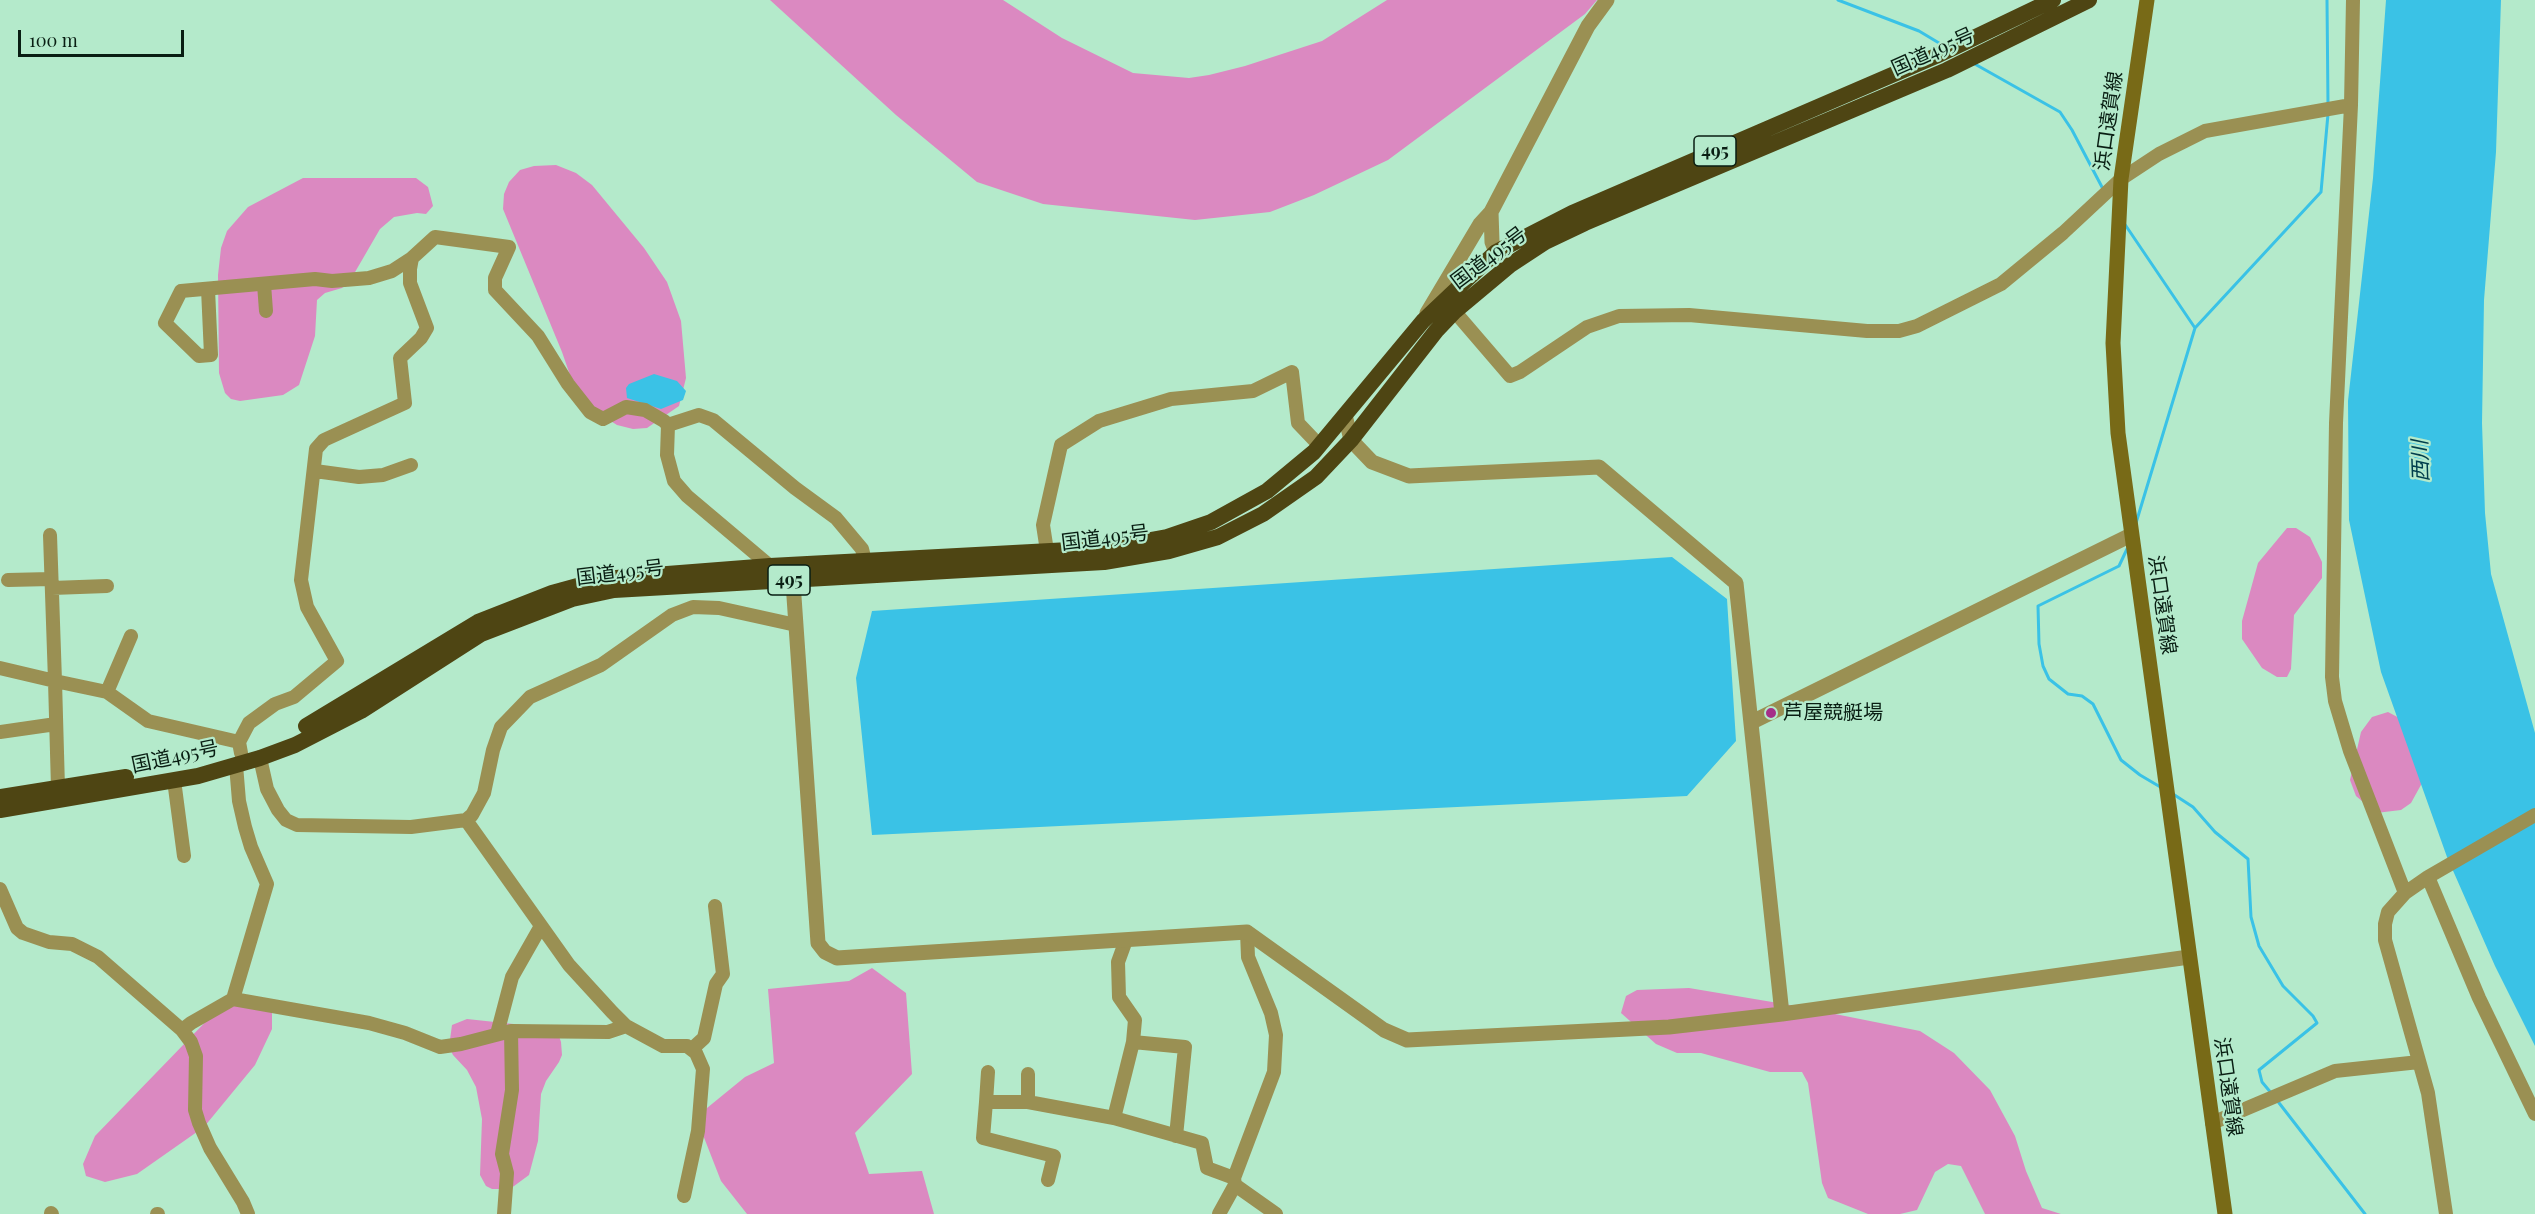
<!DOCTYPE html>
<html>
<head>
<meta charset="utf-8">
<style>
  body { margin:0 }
  #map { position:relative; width:2535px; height:1214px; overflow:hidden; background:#b4eacb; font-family:"Playfair Display",serif }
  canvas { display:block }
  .scale { position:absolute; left:18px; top:30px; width:166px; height:27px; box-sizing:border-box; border:3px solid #091e13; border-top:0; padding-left:8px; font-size:18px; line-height:21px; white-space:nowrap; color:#091e13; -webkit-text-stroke:4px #b4eacb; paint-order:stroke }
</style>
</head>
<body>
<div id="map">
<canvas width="2535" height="1214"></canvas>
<div class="scale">100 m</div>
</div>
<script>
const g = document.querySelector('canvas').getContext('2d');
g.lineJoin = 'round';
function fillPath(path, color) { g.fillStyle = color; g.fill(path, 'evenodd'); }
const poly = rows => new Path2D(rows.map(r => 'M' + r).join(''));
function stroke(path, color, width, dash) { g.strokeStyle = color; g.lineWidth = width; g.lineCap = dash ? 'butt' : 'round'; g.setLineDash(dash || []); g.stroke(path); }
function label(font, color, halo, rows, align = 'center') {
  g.font = font + ' "Playfair Display","Noto Sans JP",serif'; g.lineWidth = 4.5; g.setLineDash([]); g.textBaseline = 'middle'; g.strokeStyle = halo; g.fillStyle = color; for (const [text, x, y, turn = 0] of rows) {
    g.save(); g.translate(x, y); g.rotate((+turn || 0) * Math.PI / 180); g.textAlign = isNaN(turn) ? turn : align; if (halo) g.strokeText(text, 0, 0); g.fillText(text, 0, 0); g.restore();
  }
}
fillPath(poly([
  [770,0,1003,0,1062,38,1133,73,1189,78,1209,75,1245,66,1322,41,1387,0,1597,0,1585,14,1388,160,1314,195,1270,212,1195,220,1043,204,977,182,896,115],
  [556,165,576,173,592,185,644,248,667,282,681,321,686,378,679,406,647,428,633,429,617,425,579,401,562,352,503,209,504,194,509,182,520,170,534,166],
  [303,178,416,178,428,187,433,206,426,214,417,213,394,217,380,229,351,279,342,288,325,293,317,300,315,336,299,385,283,395,240,401,231,399,225,393,219,373,218,275,221,248,227,231,248,207],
  [2287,528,2296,528,2310,537,2322,562,2322,578,2294,615,2291,669,2287,677,2277,677,2262,668,2242,639,2242,621,2258,563],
  [2388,712,2403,720,2422,783,2411,803,2401,810,2376,813,2356,796,2350,780,2361,732,2372,717],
  [872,968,906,993,912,1074,855,1133,869,1174,922,1171,934,1214,747,1214,721,1181,696,1117,745,1077,774,1063,768,989,849,981],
  [1689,988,1790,1005,1920,1031,1954,1053,1990,1090,2015,1136,2026,1171,2042,1208,2061,1214,1985,1214,1961,1166,1948,1164,1935,1172,1917,1210,1900,1214,1868,1214,1828,1198,1822,1183,1808,1083,1802,1072,1770,1072,1701,1053,1677,1053,1656,1044,1621,1013,1626,996,1637,990],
  [242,1003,272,1012,272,1029,255,1065,204,1127,137,1174,105,1182,86,1176,83,1164,95,1136,216,1011],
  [467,1019,551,1028,558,1033,561,1042,562,1055,559,1062,546,1081,541,1094,538,1141,529,1175,510,1189,492,1189,486,1186,480,1175,482,1119,476,1087,467,1070,453,1055,449,1047,452,1025]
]), '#db89c1');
fillPath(poly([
  [2386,0,2501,0,2496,152,2484,300,2482,423,2485,513,2491,574,2535,733,2535,1046,2495,966,2447,857,2381,672,2349,520,2348,401,2373,178],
  [654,374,677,381,686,391,683,400,661,409,627,398,626,388,629,384],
  [1672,557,1727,599,1736,741,1687,796,872,835,856,678,872,611]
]), '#3ac2e6');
stroke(poly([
  [1838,0,1919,31,1944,46],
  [2327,0,2328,105],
  [1973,63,2060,112,2072,130,2103,189],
  [2124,223,2195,328],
  [2136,523,2195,328,2321,192,2328,114],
  [2127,549,2119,566,2038,606,2039,644,2043,666,2049,679,2068,694,2082,696,2093,704,2121,760,2140,775,2162,788],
  [2173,794,2193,807,2215,832,2248,859,2251,917,2259,946,2283,986,2313,1016,2317,1023,2259,1070,2262,1082,2272,1094],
  [2276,1099,2365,1214]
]), '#3ac2e6', 3);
stroke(poly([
  [2353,0,2351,105,2336,423,2332,677,2335,701,2350,751,2405,893],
  [264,284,266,311],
  [208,289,211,355,199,356,165,323,181,291,315,279,332,281,369,278,392,271,412,258],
  [1449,305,1510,376,1520,372,1587,327,1619,316,1689,315,1867,331,1899,331,1917,326,2001,284,2063,233,2121,179,2159,154,2205,131,2351,105],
  [668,425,699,415,713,420,795,488,836,518,862,549,865,561],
  [315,471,359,477,383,475,411,465],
  [50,535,55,681,107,692,148,721,239,742],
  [1047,551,1043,525,1061,445,1099,421,1171,399,1253,391,1292,372,1298,423,1319,445],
  [8,580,51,579],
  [52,588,107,586],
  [0,668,55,681,58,788],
  [107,692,131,636],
  [0,732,56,724],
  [241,753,239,742,249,723,275,704,294,697,337,661,307,607,301,580,316,449,324,440,405,403,400,358,421,338,427,328,410,283,410,269,412,258,435,237,509,247,495,278,495,290,538,336,568,384,590,412,603,419,626,407,645,410,664,421,668,425,667,455,674,481,687,496,770,566],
  [260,758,267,789,278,810,286,820,297,825,411,827,466,820,472,815,484,793,493,750,501,727,530,697,601,665,672,615,693,607,719,608,796,625],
  [174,780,184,856],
  [466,820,569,965,612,1012,626,1026,663,1046,687,1046,696,1053,703,1069,698,1131,684,1196],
  [2428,877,2479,998,2535,1114],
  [0,889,17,928,23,933,49,942,72,944,98,957,182,1030,191,1042,196,1056,195,1110,199,1123,210,1148,243,1202,248,1214],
  [1126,940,1118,962,1119,997,1135,1020,1133,1042,1114,1118,1202,1143,1207,1168,1234,1178],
  [233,999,267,884,251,847,245,827,239,801,236,765],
  [182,1030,191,1023,233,999,369,1023,405,1033,440,1047,461,1044,511,1031,608,1032,626,1026],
  [497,1034,512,977,541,926],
  [1133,1042,1185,1047,1176,1136],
  [692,1049,704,1038,716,984,723,974,715,906],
  [988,1072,986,1102,1028,1102,1114,1118],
  [986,1102,983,1138,1054,1156,1048,1180],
  [1028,1102,1028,1074],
  [2212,1123,2335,1071,2419,1062],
  [1235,1185,1276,1214],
  [51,1213,52,1214],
  [157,1214,158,1214],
  [504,1214,507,1173,502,1154,512,1090,511,1031],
  [1219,1214,1235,1185,1234,1178,1274,1072,1276,1035,1271,1013,1248,957,1247,932],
  [2446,1214,2428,1093,2385,940,2385,924,2388,912,2405,893,2428,877,2535,815]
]), '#9a9053', 14);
stroke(poly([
  [1496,252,1492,242,1491,212,1588,26,1607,0],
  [1427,313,1480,224,1491,212],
  [1345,415,1351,440,1372,462,1409,476,1599,467,1736,583,1782,1014],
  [792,568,818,943,825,952,837,958,1247,932,1384,1030,1407,1040,1669,1027,1782,1014,2189,957],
  [1752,722,2131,535]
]), '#9a9053', 15);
stroke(poly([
  [2147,0,2121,179,2113,343,2118,433,2225,1214]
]), '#786a17', 15);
stroke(poly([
  [306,726,478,622,552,593,603,579,770,566,1107,548,1167,537,1211,522,1267,491,1314,452,1423,321,1496,252,1572,213,1936,56,2053,0],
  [0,797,126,777],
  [0,810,198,776,260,758,295,745,361,711,481,634,572,599,614,590,1104,562,1169,551,1218,537,1263,514,1316,477,1351,440,1436,331,1455,311,1510,265,1545,242,1585,223,1947,70,2089,0]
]), '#4e4513', 16);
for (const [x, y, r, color] of [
  [1771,713,6,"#a52f88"]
]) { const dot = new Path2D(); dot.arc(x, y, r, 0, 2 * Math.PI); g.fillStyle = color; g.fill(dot); stroke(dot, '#b4eacb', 2); }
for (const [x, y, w] of [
  [1715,151,42],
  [789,580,42]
]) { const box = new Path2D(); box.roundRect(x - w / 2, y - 15, w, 30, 4.5); g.fillStyle = '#b4eacb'; g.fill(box); stroke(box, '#091e13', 1.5); }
label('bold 18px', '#091e13', null, [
  ["495",1715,151],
  ["495",789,580]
]);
label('20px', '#091e13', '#b4eacb', [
  ["国道495号",1933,52,-24],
  ["浜口遠賀線",2109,121,-82],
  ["国道495号",1489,258,-37],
  ["国道495号",1105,538,-7],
  ["国道495号",620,573,-7],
  ["浜口遠賀線",2162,605,82],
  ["国道495号",175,757,-12],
  ["浜口遠賀線",2228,1087,82]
]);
label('20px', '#091e13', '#b4eacb', [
  ["芦屋競艇場",1783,713]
], 'left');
label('italic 21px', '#003e4c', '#b4eacb', [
  ["西川",2421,461,-92]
]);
</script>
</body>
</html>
